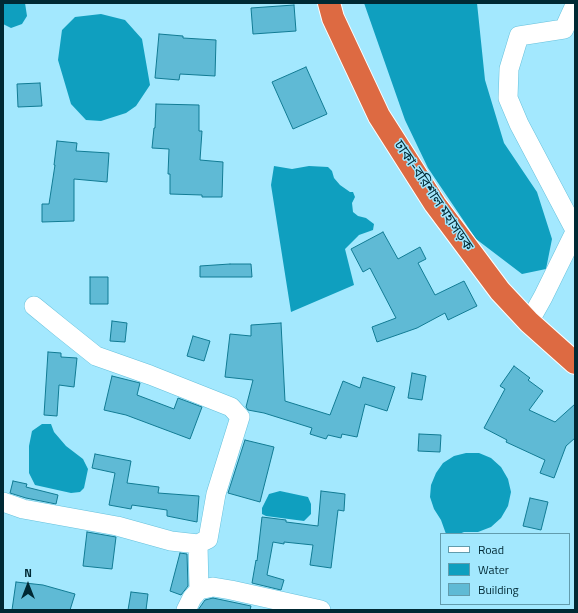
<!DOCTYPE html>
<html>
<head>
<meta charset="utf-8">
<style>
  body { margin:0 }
  #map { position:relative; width:578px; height:613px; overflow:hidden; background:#a3e8fe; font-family:"Titillium Web",sans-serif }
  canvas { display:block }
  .frame { position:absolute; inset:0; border:4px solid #002934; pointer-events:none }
  .legend { position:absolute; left:440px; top:533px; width:130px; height:72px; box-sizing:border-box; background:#a3e8fe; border:1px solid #629cad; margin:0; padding:5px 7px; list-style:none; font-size:12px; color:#002934 }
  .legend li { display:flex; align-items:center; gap:8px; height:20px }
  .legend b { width:20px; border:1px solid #629cad }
  .north { position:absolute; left:8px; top:565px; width:40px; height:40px; -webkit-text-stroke:3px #a3e8fe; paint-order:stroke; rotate:0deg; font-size:11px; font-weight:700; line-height:16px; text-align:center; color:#002934 }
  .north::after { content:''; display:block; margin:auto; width:14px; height:18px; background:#002934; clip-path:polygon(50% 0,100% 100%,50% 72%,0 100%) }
</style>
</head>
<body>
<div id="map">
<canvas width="578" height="613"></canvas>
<div class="frame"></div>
<ul class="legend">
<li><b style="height:5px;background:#fff"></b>Road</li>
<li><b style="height:11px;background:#0f9fbf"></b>Water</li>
<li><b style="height:11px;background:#5fbad5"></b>Building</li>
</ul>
<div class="north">N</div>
</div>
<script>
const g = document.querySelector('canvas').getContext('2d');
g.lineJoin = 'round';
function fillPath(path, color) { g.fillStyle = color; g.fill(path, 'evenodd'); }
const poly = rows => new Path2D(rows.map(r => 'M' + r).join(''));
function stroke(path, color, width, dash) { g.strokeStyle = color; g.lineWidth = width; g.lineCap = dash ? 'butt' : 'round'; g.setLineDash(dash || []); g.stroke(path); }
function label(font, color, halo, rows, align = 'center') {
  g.font = font + ' "Titillium Web","Noto Sans Bengali",sans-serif'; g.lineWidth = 3; g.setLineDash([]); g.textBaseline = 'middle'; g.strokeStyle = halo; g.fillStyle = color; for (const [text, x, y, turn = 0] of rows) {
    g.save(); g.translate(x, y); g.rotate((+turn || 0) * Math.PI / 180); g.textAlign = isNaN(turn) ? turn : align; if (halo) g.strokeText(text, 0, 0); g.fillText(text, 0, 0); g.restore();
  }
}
fillPath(poly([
  [3,3,25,3,27,16,22,24,11,28,3,24],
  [364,3,477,3,485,80,504,143,537,192,552,239,546,269,522,274,476,239,428,168,405,120],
  [101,14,125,20,142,39,150,85,136,106,126,113,101,121,86,120,71,104,58,60,62,30,75,17],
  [274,166,292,169,309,166,328,167,332,171,334,178,340,185,350,192,353,192,355,197,352,203,353,212,358,216,366,218,374,224,373,230,359,235,345,249,354,285,291,312,271,185],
  [42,424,51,424,54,432,66,446,83,459,88,469,84,488,80,492,71,493,35,485,29,473,29,446,32,431],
  [466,453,479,453,491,458,501,467,508,479,511,492,508,506,501,518,491,527,478,532,464,532,459,534,446,534,441,520,434,509,430,497,431,485,436,473,443,463,454,456],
  [280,491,308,497,311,504,311,514,304,521,266,516,262,514,262,508,269,494]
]), '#0f9fbf');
const building = poly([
  [294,5,296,31,253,34,251,8,294,5],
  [159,34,183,36,183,38,216,40,215,76,180,74,179,80,155,78,159,34],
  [306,67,327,114,293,129,272,82,306,67],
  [40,83,42,106,18,107,17,84,40,83],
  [156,104,199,105,199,131,202,131,200,160,223,162,222,197,202,197,202,195,170,194,170,174,168,174,169,149,152,148,154,128,155,128,156,104],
  [57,141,77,143,76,151,109,153,107,182,74,179,74,221,42,222,42,204,49,204,55,165,54,165,57,141],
  [383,232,398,259,420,247,426,259,418,263,435,295,464,281,477,306,448,320,445,313,417,328,377,342,372,327,396,318,370,268,363,272,351,249,383,232],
  [230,264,251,264,252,277,200,277,200,266,230,264],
  [90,277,108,277,108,304,90,304,90,277],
  [112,321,127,323,125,342,110,341,112,321],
  [281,323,285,401,330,415,343,381,360,388,363,377,395,387,387,411,365,404,357,437,342,434,341,438,328,435,326,439,310,434,312,428,264,413,248,410,246,407,253,380,225,377,230,334,251,336,251,325,281,323],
  [193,336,210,341,204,361,187,356,193,336],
  [48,352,61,353,61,357,77,358,74,387,59,385,57,416,44,415,48,352],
  [514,366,530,378,528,380,543,391,529,410,555,422,575,404,575,438,566,446,554,478,540,473,545,460,506,442,507,440,484,428,505,389,500,386,514,366],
  [412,373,426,376,422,400,408,398,412,373],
  [112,376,140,383,137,395,174,409,178,398,202,407,190,439,126,415,104,410,112,376],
  [419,434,441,435,440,452,418,451,419,434],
  [245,440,274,447,260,502,228,493,245,440],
  [95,454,131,461,127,483,159,487,158,493,199,496,197,522,167,516,167,510,132,505,131,509,109,505,115,473,92,468,95,454],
  [13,481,27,484,26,487,58,495,56,504,26,498,10,493,13,481],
  [321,491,345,494,344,511,338,510,331,568,310,565,313,545,284,542,284,544,273,542,267,575,284,580,281,590,252,583,256,560,257,561,262,517,286,520,286,522,318,526,321,491],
  [530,498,548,502,541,530,523,526,530,498],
  [87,532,116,537,112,569,83,566,87,532],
  [180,553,187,554,188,586,181,595,170,591,180,553],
  [16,582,43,585,75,594,70,610,12,610,16,582],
  [131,592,148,594,146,610,128,610,131,592],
  [213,598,251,606,250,610,198,610,205,600,213,598]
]);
fillPath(building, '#5fbad5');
stroke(building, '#117b94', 1);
const minor = poly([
  [575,5,564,29,519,36,509,69,508,98,519,124,575,230],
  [529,322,543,297,575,232],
  [3,502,23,509,117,526,171,541,198,544,208,539,216,494,240,417,231,407,150,375,96,356,61,328,34,306],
  [198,544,199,590],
  [186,610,192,598,199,590,213,587,231,590,321,610]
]);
const highway = poly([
  [329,3,333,18,379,116,435,204,500,291,529,322,575,363]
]);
stroke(minor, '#66c0db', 20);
stroke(highway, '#fff', 24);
stroke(minor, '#fff', 19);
stroke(highway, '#dd6a42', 22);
label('14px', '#002934', '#a3e8fe', [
  ["ঢাকা-বরিশাল মহাসড়ক",433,196,56]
]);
</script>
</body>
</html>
